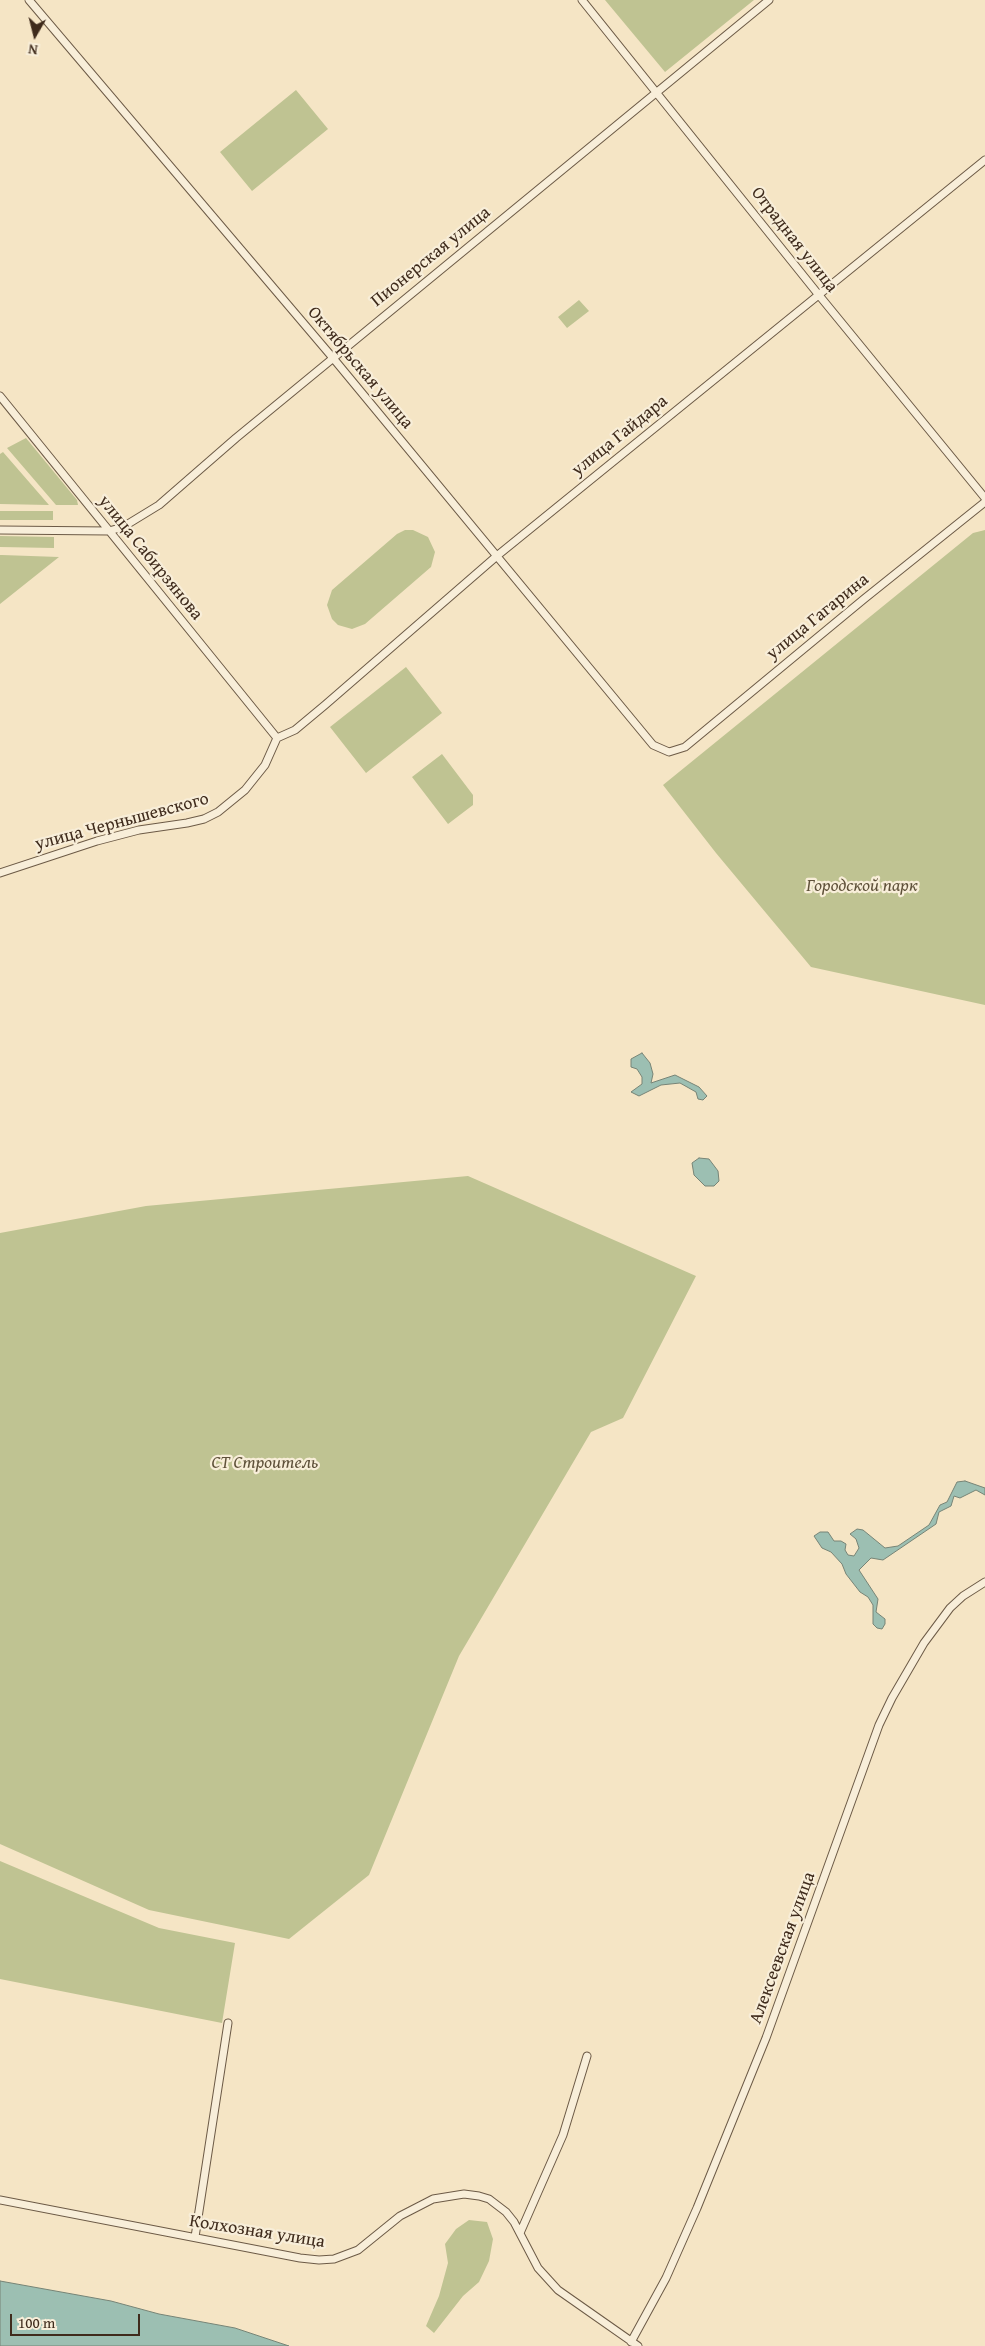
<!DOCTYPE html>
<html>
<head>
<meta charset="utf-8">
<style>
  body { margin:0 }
  #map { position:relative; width:985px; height:2346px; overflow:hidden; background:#f5e5c5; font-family:"Gentium Book Plus",serif }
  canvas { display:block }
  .north { position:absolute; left:10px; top:10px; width:50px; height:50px; -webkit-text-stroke:4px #f8eed9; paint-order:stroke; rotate:188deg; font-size:14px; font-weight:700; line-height:20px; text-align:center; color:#3f2b1c }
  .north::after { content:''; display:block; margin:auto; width:18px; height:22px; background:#3f2b1c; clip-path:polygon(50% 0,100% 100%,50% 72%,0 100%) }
  .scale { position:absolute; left:10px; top:2314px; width:130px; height:22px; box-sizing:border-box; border:2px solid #3f2b1c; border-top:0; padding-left:6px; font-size:15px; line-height:18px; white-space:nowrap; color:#3f2b1c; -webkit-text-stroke:4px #f8eed9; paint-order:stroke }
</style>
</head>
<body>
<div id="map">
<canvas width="985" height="2346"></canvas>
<div class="north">N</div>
<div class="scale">100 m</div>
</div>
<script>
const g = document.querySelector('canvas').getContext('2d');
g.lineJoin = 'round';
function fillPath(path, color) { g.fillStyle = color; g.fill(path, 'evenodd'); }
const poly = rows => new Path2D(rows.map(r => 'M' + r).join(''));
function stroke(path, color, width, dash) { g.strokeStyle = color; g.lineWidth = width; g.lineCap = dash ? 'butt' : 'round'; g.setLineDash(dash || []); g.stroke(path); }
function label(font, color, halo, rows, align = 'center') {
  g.font = font + ' "Gentium Book Plus",serif'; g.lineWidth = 4.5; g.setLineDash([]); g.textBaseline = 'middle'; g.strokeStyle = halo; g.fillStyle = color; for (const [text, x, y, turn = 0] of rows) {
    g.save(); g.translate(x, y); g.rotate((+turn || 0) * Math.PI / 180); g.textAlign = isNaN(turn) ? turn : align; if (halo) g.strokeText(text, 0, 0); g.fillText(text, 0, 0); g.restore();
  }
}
fillPath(poly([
  [605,0,754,0,665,72],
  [296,90,328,129,252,191,220,152],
  [579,300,589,311,567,328,558,317],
  [26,438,77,500,78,505,56,505,7,448],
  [3,452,49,505,0,504,0,454],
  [0,511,53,511,53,520,0,520],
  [405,530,413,530,428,537,435,552,431,567,365,624,352,629,338,625,332,619,327,605,332,590,397,534],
  [985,530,985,1005,811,967,716,853,663,785,973,533],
  [0,536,54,537,54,548,0,547],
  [0,555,2,555,59,557,0,604],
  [406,667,442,713,366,773,330,727],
  [442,754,473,795,473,805,448,824,412,777],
  [468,1176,696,1276,623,1418,591,1432,459,1656,369,1875,289,1939,149,1910,0,1844,0,1233,146,1206],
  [0,1861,159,1928,235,1943,222,2023,0,1979],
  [469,2220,487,2222,493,2239,489,2261,479,2282,463,2296,434,2333,426,2326,439,2296,448,2263,445,2244,456,2229]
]), '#bfc392');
const water = poly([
  [642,1053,650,1063,653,1074,651,1083,675,1075,699,1087,707,1096,703,1100,698,1099,696,1092,680,1083,661,1085,639,1096,631,1092,642,1084,642,1077,637,1069,631,1067,631,1059,642,1053],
  [699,1158,709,1159,718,1171,719,1181,714,1186,705,1186,694,1175,692,1163,699,1158],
  [965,1481,985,1488,985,1495,976,1490,960,1498,954,1496,951,1506,939,1512,936,1524,883,1560,871,1558,859,1570,878,1599,876,1612,885,1619,885,1624,882,1629,877,1628,873,1624,873,1605,868,1597,860,1592,846,1574,842,1564,831,1552,822,1548,814,1536,820,1532,828,1532,834,1541,841,1541,846,1544,845,1550,848,1555,854,1556,859,1548,856,1539,850,1534,857,1529,863,1530,885,1548,898,1546,929,1525,940,1505,947,1502,957,1482,965,1481],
  [0,2281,111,2301,159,2314,235,2328,289,2346,0,2346,0,2281]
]);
fillPath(water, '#9cbfb2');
stroke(water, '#778476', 1);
const street = poly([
  [29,0,333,358,653,745,669,752,685,747,864,599,985,502],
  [582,0,818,294,985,498],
  [0,396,277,738],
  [0,530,109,531,123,527,159,505,236,438,769,0],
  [277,738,295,730,325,705,498,555,985,160],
  [0,873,97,841,139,830,187,823,204,819,218,812,245,790,265,765,277,738],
  [0,2200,300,2258,319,2260,334,2259,358,2250,400,2216,433,2199,464,2194,479,2196,489,2199,506,2212,514,2222,538,2268,558,2290,638,2346],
  [520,2233,563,2135,587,2056],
  [195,2237,228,2023],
  [631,2342,666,2278,697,2208,766,2038,879,1725,892,1698,924,1643,950,1608,963,1596,985,1582]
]);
stroke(street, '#6c5a46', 9);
stroke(street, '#f8eed9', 7);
label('18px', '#3f2b1c', '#f8eed9', [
  ["Отрадная улица",794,240,52],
  ["Пионерская улица",431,257,-39],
  ["Октябрьская улица",360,368,50],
  ["улица Гайдара",620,436,-39],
  ["улица Сабирзянова",150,558,51],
  ["улица Гагарина",818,617,-39],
  ["улица Чернышевского",122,822,-15],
  ["Алексеевская улица",783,1948,-70],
  ["Колхозная улица",257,2232,9]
]);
label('italic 18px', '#5f513a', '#f8eed9', [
  ["Городской парк",862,886],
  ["СТ Строитель",265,1463]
]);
</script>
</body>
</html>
